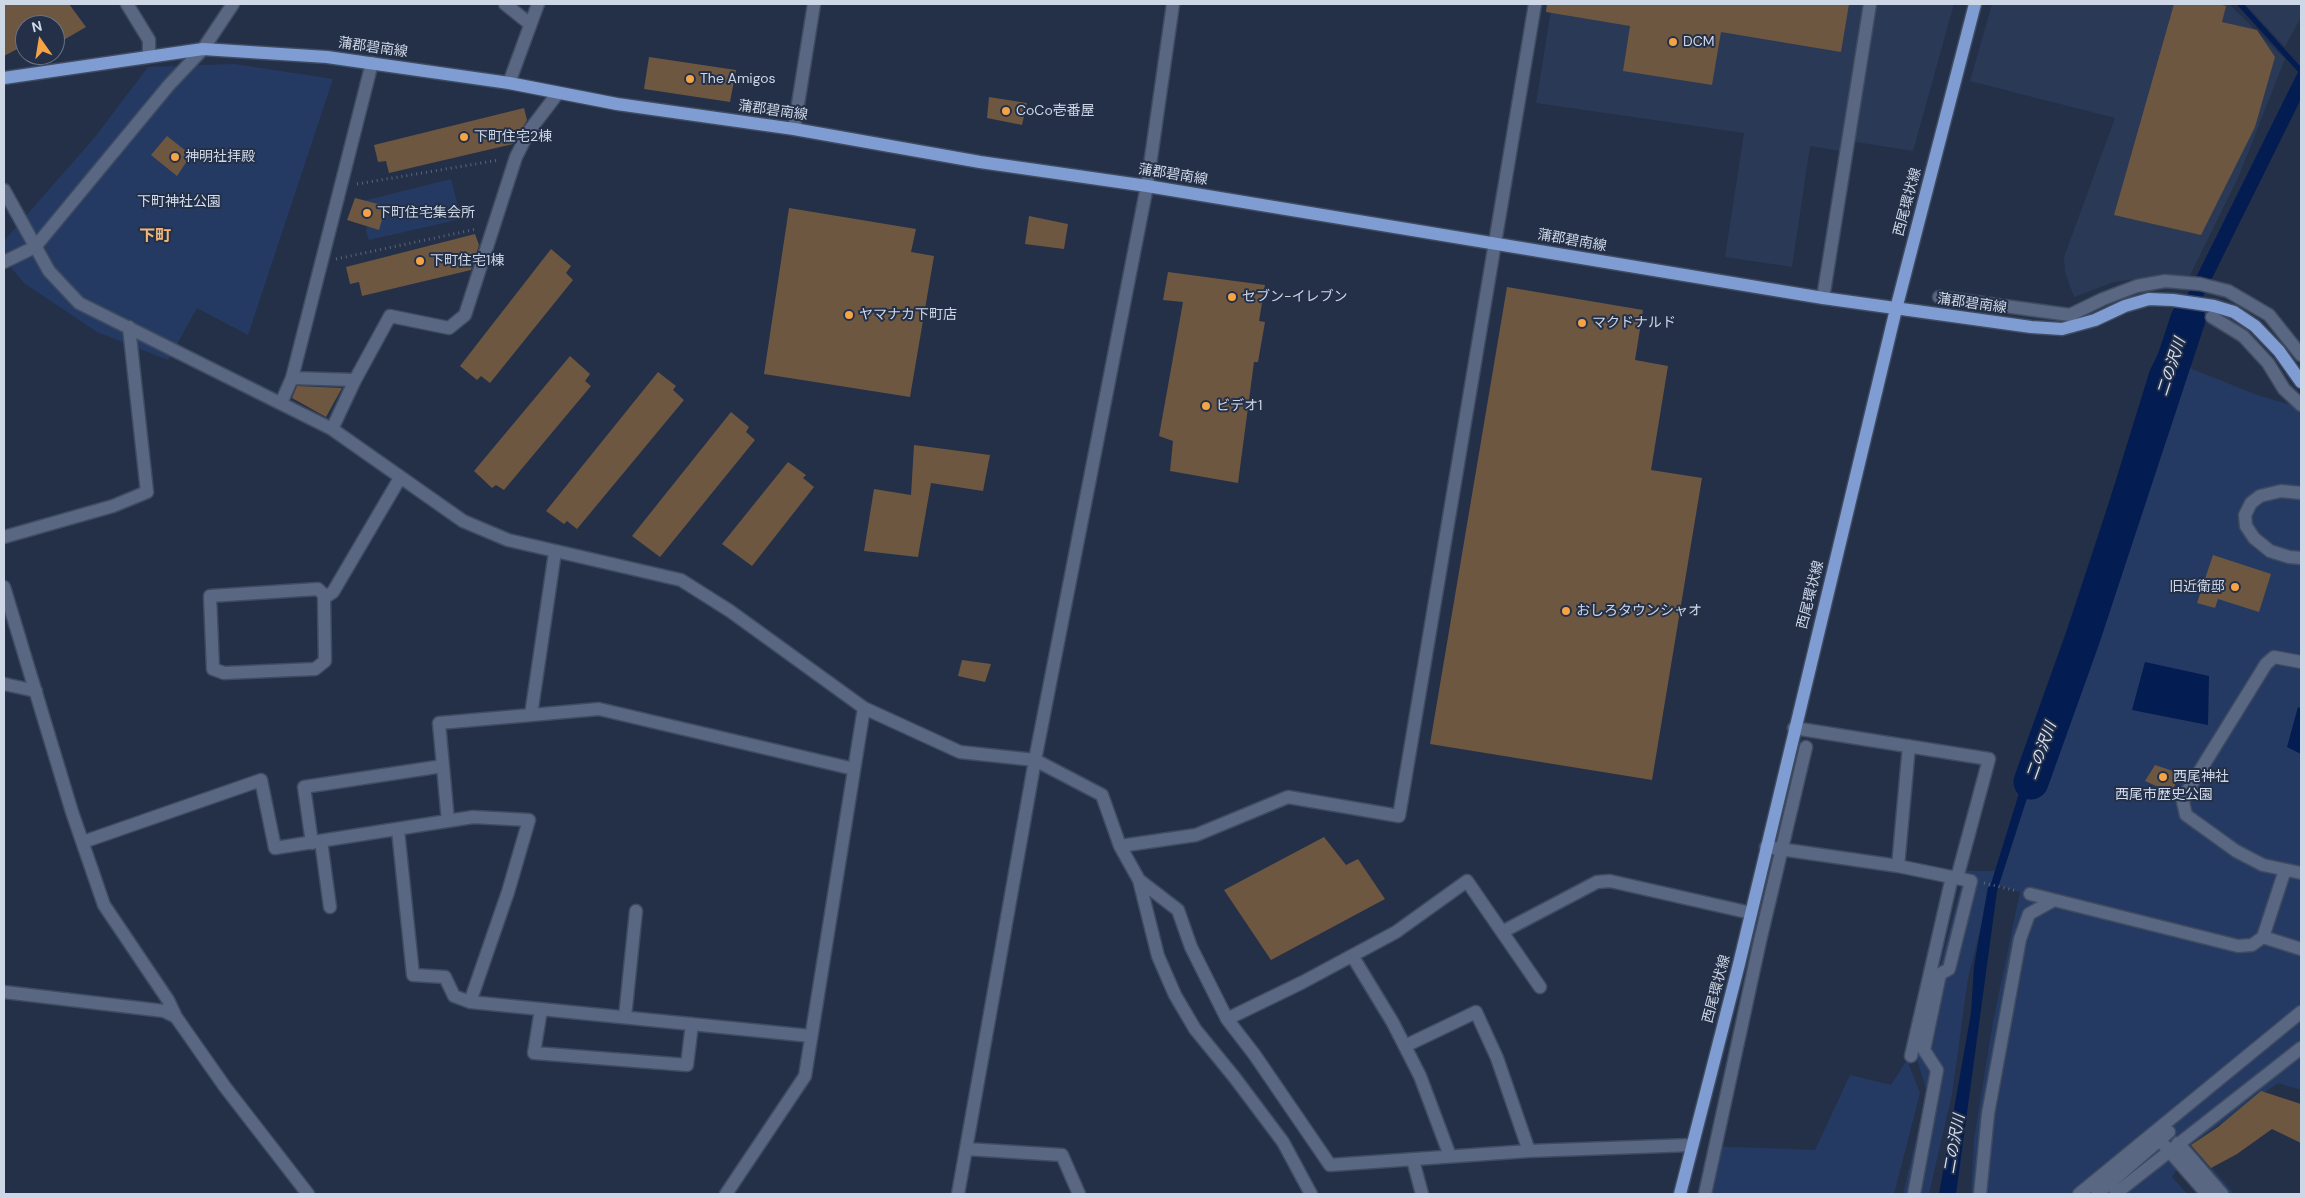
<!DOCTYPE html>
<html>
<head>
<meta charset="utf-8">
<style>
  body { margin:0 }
  #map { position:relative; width:2305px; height:1198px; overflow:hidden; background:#243048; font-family:"DM Sans",sans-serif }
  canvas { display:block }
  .frame { position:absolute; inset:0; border:5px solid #ced7e6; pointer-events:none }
  .north { position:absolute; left:15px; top:15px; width:50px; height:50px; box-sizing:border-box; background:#243048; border:1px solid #687387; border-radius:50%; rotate:347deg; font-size:14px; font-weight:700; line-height:20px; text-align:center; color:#ced7e6 }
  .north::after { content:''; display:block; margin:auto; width:18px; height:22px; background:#f5a345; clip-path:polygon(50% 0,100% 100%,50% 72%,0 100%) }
</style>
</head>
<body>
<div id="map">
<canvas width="2305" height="1198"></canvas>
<div class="frame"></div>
<div class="north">N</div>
</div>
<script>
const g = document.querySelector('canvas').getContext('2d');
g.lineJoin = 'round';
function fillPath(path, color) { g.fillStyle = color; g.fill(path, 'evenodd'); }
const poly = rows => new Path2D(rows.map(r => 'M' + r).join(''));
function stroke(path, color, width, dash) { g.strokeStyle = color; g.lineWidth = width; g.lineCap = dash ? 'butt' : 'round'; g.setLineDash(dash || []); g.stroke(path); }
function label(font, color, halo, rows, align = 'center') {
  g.font = font + ' "DM Sans","Noto Sans JP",sans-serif'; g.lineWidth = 4; g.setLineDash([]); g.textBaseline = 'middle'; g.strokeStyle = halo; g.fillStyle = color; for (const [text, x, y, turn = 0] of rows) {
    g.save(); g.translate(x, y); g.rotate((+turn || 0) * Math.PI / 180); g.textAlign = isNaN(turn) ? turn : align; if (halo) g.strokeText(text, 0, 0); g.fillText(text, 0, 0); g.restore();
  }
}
fillPath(poly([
  [1552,4,1954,4,1913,151,1843,140,1841,151,1810,146,1792,267,1725,257,1744,133,1536,103],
  [1992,4,2229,4,2285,59,2238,178,2189,277,2164,275,2114,282,2074,297,2065,272,2064,257,2115,118,1970,81],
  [2245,4,2301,4,2301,17,2285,47]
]), '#2a3956');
fillPath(poly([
  [235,64,333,79,248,335,197,308,168,360,97,332,24,283,4,259,4,241,95,137,148,67],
  [451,179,461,219,369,240,366,231,374,207,363,201],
  [2157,355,2257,395,2301,408,2301,1090,2278,1083,2192,1144,2234,1194,2212,1194,2183,1159,2172,1177,2187,1194,1971,1194,1974,1139,1993,1022,2020,892,1994,884],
  [1965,871,1995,871,1968,978,1952,1094,1929,1194,1903,1194,1927,1092,1915,1053,1939,970],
  [1907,1060,1920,1093,1894,1194,1697,1194,1708,1146,1815,1150,1850,1075,1891,1085]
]), '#253a62');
fillPath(poly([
  [2301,66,2301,99,2164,375,1997,891,1956,1194,1939,1194,1971,1013,1974,966,1988,887,1990,887,2150,370],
  [2145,662,2209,676,2208,725,2132,710],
  [2298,707,2301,709,2301,754,2287,747]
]), '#031c51');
stroke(poly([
  [2240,4,2301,71]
]), '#031c51', 5.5);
stroke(poly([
  [2031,782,2083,637,2188,319]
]), '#031c51', 35);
fillPath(poly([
  [4,4,69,4,86,27,55,45,55,25,25,25,25,45,4,56],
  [1547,4,1849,4,1841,52,1721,32,1712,85,1623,71,1630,26,1546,12],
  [2174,4,2218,4,2226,6,2222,22,2257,30,2275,57,2255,127,2201,235,2114,215],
  [649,57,736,70,730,102,644,89],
  [989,97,1027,103,1022,125,987,118],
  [524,108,527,120,513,144,389,173,386,161,378,162,374,145],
  [167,136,191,155,177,176,151,155],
  [355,198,386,206,379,230,347,220],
  [789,208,916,229,911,252,934,256,910,397,764,374],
  [1029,216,1068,224,1064,249,1025,244],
  [475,234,479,245,476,255,472,256,474,262,471,270,362,296,359,282,350,284,346,267],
  [551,249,571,266,566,273,573,280,490,383,481,376,477,380,460,366],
  [1168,272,1265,285,1259,321,1265,322,1258,362,1254,362,1238,483,1170,471,1173,441,1159,436,1183,302,1163,300],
  [1507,287,1643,310,1635,360,1668,366,1651,470,1702,478,1652,780,1430,744],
  [570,356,590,374,585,381,591,386,504,490,496,485,492,488,474,471],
  [658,372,676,386,673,390,684,400,577,529,567,521,564,524,546,511],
  [297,386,342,388,326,417,292,398],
  [731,412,749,427,746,432,755,440,660,557,632,536],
  [914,445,990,455,983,491,931,483,918,557,864,551,874,489,911,495],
  [788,462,806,475,803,478,814,487,752,566,722,544],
  [2213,555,2271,574,2259,612,2218,599,2215,608,2197,603],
  [962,660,991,664,985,682,958,676],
  [2155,765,2179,773,2172,793,2145,781],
  [1324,837,1346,865,1358,859,1385,899,1271,960,1224,890],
  [2261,1091,2301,1104,2301,1143,2272,1129,2237,1154,2211,1168,2191,1145,2218,1127]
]), '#6e5740');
const minor = poly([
  [127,4,149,40,149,56],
  [505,4,530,24],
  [509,83,538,4],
  [794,129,814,4],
  [4,190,49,271,79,303,332,429,463,521,508,540,681,580,730,611,864,708,960,752,1035,760,1102,795,1120,846,1139,880,1158,956,1175,995,1195,1029,1235,1078,1283,1142,1311,1194],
  [4,262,35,247,169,85,203,49,233,4],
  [1939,297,2070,315,2103,299,2137,286,2165,281,2200,284,2228,291,2269,315,2301,355],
  [1823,298,1870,4],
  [2212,317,2243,336,2268,363,2284,389,2301,405],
  [292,378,355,380],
  [281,403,292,378,372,63],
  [332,429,355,380,390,316,449,328,465,315,516,157,529,131,558,93],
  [2301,493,2281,491,2260,496,2251,503,2245,515,2246,526,2254,538,2270,551,2289,557,2301,558],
  [4,537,113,506,147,492,129,327],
  [4,587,72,812,104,905,168,1000,176,1017,225,1087,308,1194],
  [326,597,318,589,210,596,213,669,224,673,315,669,325,661,324,598,333,592,400,478],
  [2301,662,2274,657,2266,664,2188,790,2183,802,2186,815,2236,851,2263,865,2301,873],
  [4,684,36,691],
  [531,715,599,709,854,769],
  [1794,728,1989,759,1957,878],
  [448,821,439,723,531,715,555,552],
  [398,830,413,975,445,977,454,996,470,1002,811,1036],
  [321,841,330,907],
  [83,842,261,780,275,848,473,817,529,820,508,892,470,1002],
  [312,843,304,787,443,766],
  [1120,846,1196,835,1288,797,1399,816,1535,4],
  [1766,847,1898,866,1971,881,1949,969,1940,974,1924,1050,1937,1070,1914,1194],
  [1898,866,1909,746],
  [1139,880,1178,910,1191,947,1227,1019,1254,1054,1330,1165,1529,1151,1691,1145],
  [2030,894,2238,946,2252,945,2263,937,2285,870],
  [1502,932,1597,882,1610,881,1751,913],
  [2263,937,2301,949],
  [1353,957,1393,1023,1420,1076,1450,1156],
  [4,992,164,1011,176,1017],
  [541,1009,534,1053,687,1065,692,1024],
  [625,1017,636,911],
  [1227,1019,1303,982,1396,932,1467,881,1540,987],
  [1405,1046,1476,1012,1497,1058,1529,1151],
  [1911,1056,1952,877],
  [2178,1143,2222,1194],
  [2164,1145,2207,1194],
  [966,1149,1062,1155,1079,1194],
  [1413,1160,1422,1194],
  [726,1194,805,1076,864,708],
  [958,1194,1035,760,1147,186,1173,4],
  [1705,1194,1760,941,1806,747],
  [1980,1194,1988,1114,2020,939,2029,914,2054,900],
  [2079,1194,2301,1012],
  [2097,1194,2169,1132],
  [2115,1194,2301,1048]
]);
const major = poly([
  [4,78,203,49,327,57,509,83,617,104,794,129,980,162,1147,186,1823,298,2031,327,2062,329,2095,320,2125,306,2149,299,2173,300,2214,306,2234,312,2255,326,2279,351,2301,382],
  [1680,1194,1739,964,1896,309,1975,4]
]);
stroke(minor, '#3f4b61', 15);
stroke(major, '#3f4b61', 15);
stroke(poly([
  [357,184,499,160],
  [336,259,477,229],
  [1984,883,2017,891]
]), '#5a657a', 3, [1, 4]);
stroke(minor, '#596782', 12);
stroke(major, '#7f9dd3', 12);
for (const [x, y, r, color] of [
  [1673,42,5,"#f5a345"],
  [690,79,5,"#f5a345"],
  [1006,111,5,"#f5a345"],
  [464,137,5,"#f5a345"],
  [175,157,5,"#f5a345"],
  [367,213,5,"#f5a345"],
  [420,261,5,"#f5a345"],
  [1232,297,5,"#f5a345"],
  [849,315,5,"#f5a345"],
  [1582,323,5,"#f5a345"],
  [1206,406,5,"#f5a345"],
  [2235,587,5,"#f5a345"],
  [1566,611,5,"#f5a345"],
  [2163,777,5,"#f5a345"]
]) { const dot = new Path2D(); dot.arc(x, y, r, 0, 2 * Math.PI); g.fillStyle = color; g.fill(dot); stroke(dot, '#243048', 2); }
label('14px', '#ced7e6', '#243048', [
  ["DCM",1683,42],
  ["The Amigos",700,79],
  ["CoCo壱番屋",1016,111],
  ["下町住宅2棟",474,137],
  ["神明社拝殿",185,157],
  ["下町住宅集会所",377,213],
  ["下町住宅1棟",430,261],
  ["セブン-イレブン",1242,297],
  ["ヤマナカ下町店",859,315],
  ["マクドナルド",1592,323],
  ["ビデオ1",1216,406],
  ["旧近衛邸",2225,587,"right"],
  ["おしろタウンシャオ",1576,611],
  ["西尾神社",2173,777]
], 'left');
label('14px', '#ced7e6', '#243048', [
  ["蒲郡碧南線",373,48,8],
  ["蒲郡碧南線",773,111,8],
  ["蒲郡碧南線",1173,175,9],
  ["西尾環状線",1908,202,-75],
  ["蒲郡碧南線",1572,241,10],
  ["蒲郡碧南線",1972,304,8],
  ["西尾環状線",1811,595,-76],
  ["西尾環状線",1717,989,-75]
]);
label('14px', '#d4deef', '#243048', [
  ["下町神社公園",179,202],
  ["西尾市歴史公園",2164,795]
]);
label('italic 15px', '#d7e1f2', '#243048', [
  ["二の沢川",2172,367,-72],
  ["二の沢川",2042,751,-70],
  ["二の沢川",1955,1144,-80]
]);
label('bold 16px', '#efb67c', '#243048', [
  ["下町",155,237]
]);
</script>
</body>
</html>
